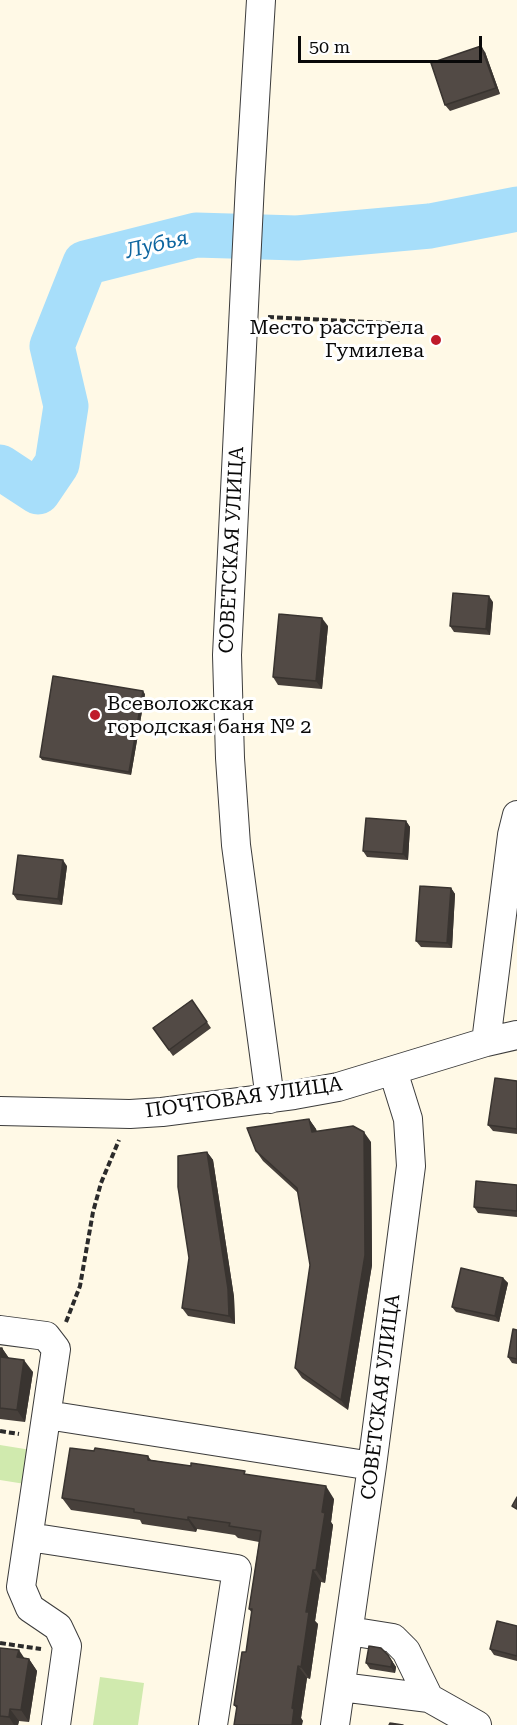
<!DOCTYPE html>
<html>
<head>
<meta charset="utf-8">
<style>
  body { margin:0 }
  #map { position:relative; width:517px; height:1725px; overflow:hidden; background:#fff9e6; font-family:"Roboto Serif",serif }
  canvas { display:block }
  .scale { position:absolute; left:298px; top:36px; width:184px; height:27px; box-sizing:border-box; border:3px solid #090909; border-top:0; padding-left:8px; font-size:18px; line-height:21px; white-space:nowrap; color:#090909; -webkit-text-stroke:4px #fff; paint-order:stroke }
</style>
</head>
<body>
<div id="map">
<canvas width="517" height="1725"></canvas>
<div class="scale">50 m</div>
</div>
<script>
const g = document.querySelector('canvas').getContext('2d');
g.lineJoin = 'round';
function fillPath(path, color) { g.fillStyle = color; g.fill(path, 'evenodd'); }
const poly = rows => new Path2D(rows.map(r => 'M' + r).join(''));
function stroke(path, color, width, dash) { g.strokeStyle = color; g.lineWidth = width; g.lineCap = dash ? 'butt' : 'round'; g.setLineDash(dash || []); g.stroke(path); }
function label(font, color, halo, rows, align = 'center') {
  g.font = font + ' "Roboto Serif",serif'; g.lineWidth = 6; g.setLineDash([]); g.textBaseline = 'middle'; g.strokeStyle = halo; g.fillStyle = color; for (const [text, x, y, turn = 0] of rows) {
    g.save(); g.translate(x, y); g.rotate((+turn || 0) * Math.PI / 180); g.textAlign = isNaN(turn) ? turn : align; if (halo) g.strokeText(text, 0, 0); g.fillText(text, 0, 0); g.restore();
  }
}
fillPath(poly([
  [0,1445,31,1450,25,1484,0,1480],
  [100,1677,144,1683,138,1725,93,1725]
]), '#d0eaae');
stroke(poly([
  [0,467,38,492,57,464,66,406,52,346,85,263,196,235,297,238,430,226,517,209]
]), '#a7defa', 45);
const minor = poly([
  [261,0,250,183,227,655,230,758,236,845,270,1099],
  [486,1042,512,835,517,815],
  [0,1111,130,1114,162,1112,294,1095,338,1087,486,1042,517,1035],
  [0,1330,46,1336,56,1349,21,1587,30,1608,58,1627,67,1646,56,1725],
  [47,1415,372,1466],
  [29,1537,237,1569,213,1725],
  [349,1631,393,1638,406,1651,429,1698],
  [341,1687,429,1698,477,1725],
  [335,1725,372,1466,411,1166,408,1119,393,1071]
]);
stroke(minor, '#3c3c3c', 30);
stroke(poly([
  [268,317,408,324],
  [66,1322,80,1286,93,1212,101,1183,119,1140],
  [0,1431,19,1434],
  [0,1643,41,1649]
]), '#2b2b2b', 4, [6, 3]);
stroke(minor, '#fff', 28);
fillPath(poly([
  [485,52,500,94,450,111,445,105],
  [493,602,490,635,454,632,450,626],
  [328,626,322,689,278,685,273,677],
  [145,694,131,775,42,760,40,757],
  [406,821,410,827,408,860,367,857,363,851],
  [67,866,62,905,17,900,13,894],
  [451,888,455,894,452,948,421,947,416,941],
  [192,1000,211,1028,173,1056,153,1028],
  [517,1081,517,1134,493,1131,488,1125],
  [309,1119,316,1129,317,1132,371,1142,372,1265,348,1410,302,1378,295,1368,310,1265,298,1193,263,1161,256,1151],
  [207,1152,213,1160,234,1297,235,1324,188,1316,182,1308],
  [517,1185,517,1217,478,1213,474,1207],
  [503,1278,508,1283,499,1322,456,1312,452,1307],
  [517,1330,517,1364,512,1363,508,1357],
  [0,1348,2,1348,9,1358,33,1372,25,1422,0,1419],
  [94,1451,148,1456,151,1460,247,1475,334,1499,331,1522,333,1525,325,1583,321,1582,315,1621,318,1624,310,1679,307,1678,301,1718,303,1721,237,1709,234,1705,246,1652,252,1613,249,1609,259,1542,238,1538,235,1535,197,1529,196,1532,142,1524,140,1520,71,1510,62,1498],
  [517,1626,517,1661,494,1655,490,1649],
  [0,1648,24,1658,29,1659,37,1671,29,1722,19,1721,18,1725,0,1725],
  [388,1655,396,1667,395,1673,370,1669,366,1663]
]), '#47403b');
fillPath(poly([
  [481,46,485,52,500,94,496,88],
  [489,596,493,602,490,635,486,629],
  [322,618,328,626,322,689,316,681],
  [143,691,145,694,131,775,129,772],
  [406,821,410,827,408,860,403,854],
  [63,860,67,866,62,905,58,899],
  [451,888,455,894,452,948,447,943],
  [309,1119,316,1129,319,1142,312,1132],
  [364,1132,371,1142,372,1265,348,1410,341,1400],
  [207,1152,213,1160,234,1297,235,1324,229,1316],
  [503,1278,508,1283,499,1322,495,1316],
  [2,1348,10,1360,1,1357],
  [24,1360,33,1372,25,1422,17,1410],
  [326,1486,334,1499,331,1522,333,1525,325,1583,316,1570,322,1512],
  [188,1517,197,1529,196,1532,188,1520],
  [313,1570,321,1582,315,1621,318,1624,310,1679,301,1667,306,1612],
  [19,1650,27,1662,17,1657],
  [388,1655,396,1667,395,1673,391,1667],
  [29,1659,37,1671,29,1722,21,1710],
  [298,1666,307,1678,301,1718,303,1721,302,1725,292,1725,292,1708],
  [10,1709,19,1721,18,1725,14,1725,9,1717]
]), '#393430');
const building = poly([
  [481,46,496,88,445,105,431,63,481,46],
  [453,593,489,596,486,629,450,626,453,593],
  [279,614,322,618,316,681,273,677,279,614],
  [53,676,143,691,129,772,40,757,53,676],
  [366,818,406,821,403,854,363,851,366,818],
  [18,855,63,860,58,899,13,894,18,855],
  [420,886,451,888,447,943,416,941,420,886],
  [192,1000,207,1022,169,1050,153,1028,192,1000],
  [495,1078,517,1081,517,1129,488,1125,495,1078],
  [309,1119,312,1132,353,1126,364,1132,365,1255,341,1400,295,1368,310,1265,297,1188,256,1151,247,1128,309,1119],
  [207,1152,228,1289,229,1316,182,1308,189,1258,178,1187,178,1156,207,1152],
  [476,1181,517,1185,517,1211,474,1207,476,1181],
  [461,1268,503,1278,495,1316,452,1307,461,1268],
  [513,1329,517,1330,517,1359,508,1357,513,1329],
  [0,1348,2,1348,1,1357,24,1360,17,1410,0,1408,0,1348],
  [70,1448,94,1451,95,1448,148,1456,148,1460,191,1466,191,1463,245,1471,244,1474,326,1486,322,1512,325,1513,316,1570,313,1570,306,1612,309,1612,301,1667,298,1666,292,1708,294,1709,292,1725,234,1725,237,1706,234,1705,242,1652,246,1652,252,1609,249,1609,261,1531,229,1526,230,1523,188,1517,188,1520,134,1512,134,1509,62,1498,70,1448],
  [517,1497,517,1509,512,1506,517,1497],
  [497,1621,517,1626,517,1656,490,1649,497,1621],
  [369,1646,381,1648,388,1655,392,1662,391,1667,366,1663,369,1646],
  [0,1648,19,1650,17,1657,29,1659,21,1710,10,1709,9,1717,0,1716,0,1648],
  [390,1723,403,1725,389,1725,390,1723]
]);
fillPath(building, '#524a45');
stroke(building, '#393430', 1.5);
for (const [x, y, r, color] of [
  [436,340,6,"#bf1b2a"],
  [95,715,6,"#bf1b2a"]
]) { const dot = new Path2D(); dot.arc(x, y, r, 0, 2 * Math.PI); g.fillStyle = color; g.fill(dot); stroke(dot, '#fff', 2); }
label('20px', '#090909', '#fff', [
  ["Место расстрела",424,328],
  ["Гумилева",424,351],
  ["Всеволожская",107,704,"left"],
  ["городская баня № 2",107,727,"left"]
], 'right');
label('20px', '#090909', '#fff', [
  ["СОВЕТСКАЯ УЛИЦА",232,550,-87],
  ["ПОЧТОВАЯ УЛИЦА",244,1098,-8],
  ["СОВЕТСКАЯ УЛИЦА",381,1397,-83]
]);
label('italic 21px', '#0e66a0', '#fff', [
  ["Лубья",157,245,-13]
]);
</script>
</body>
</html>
